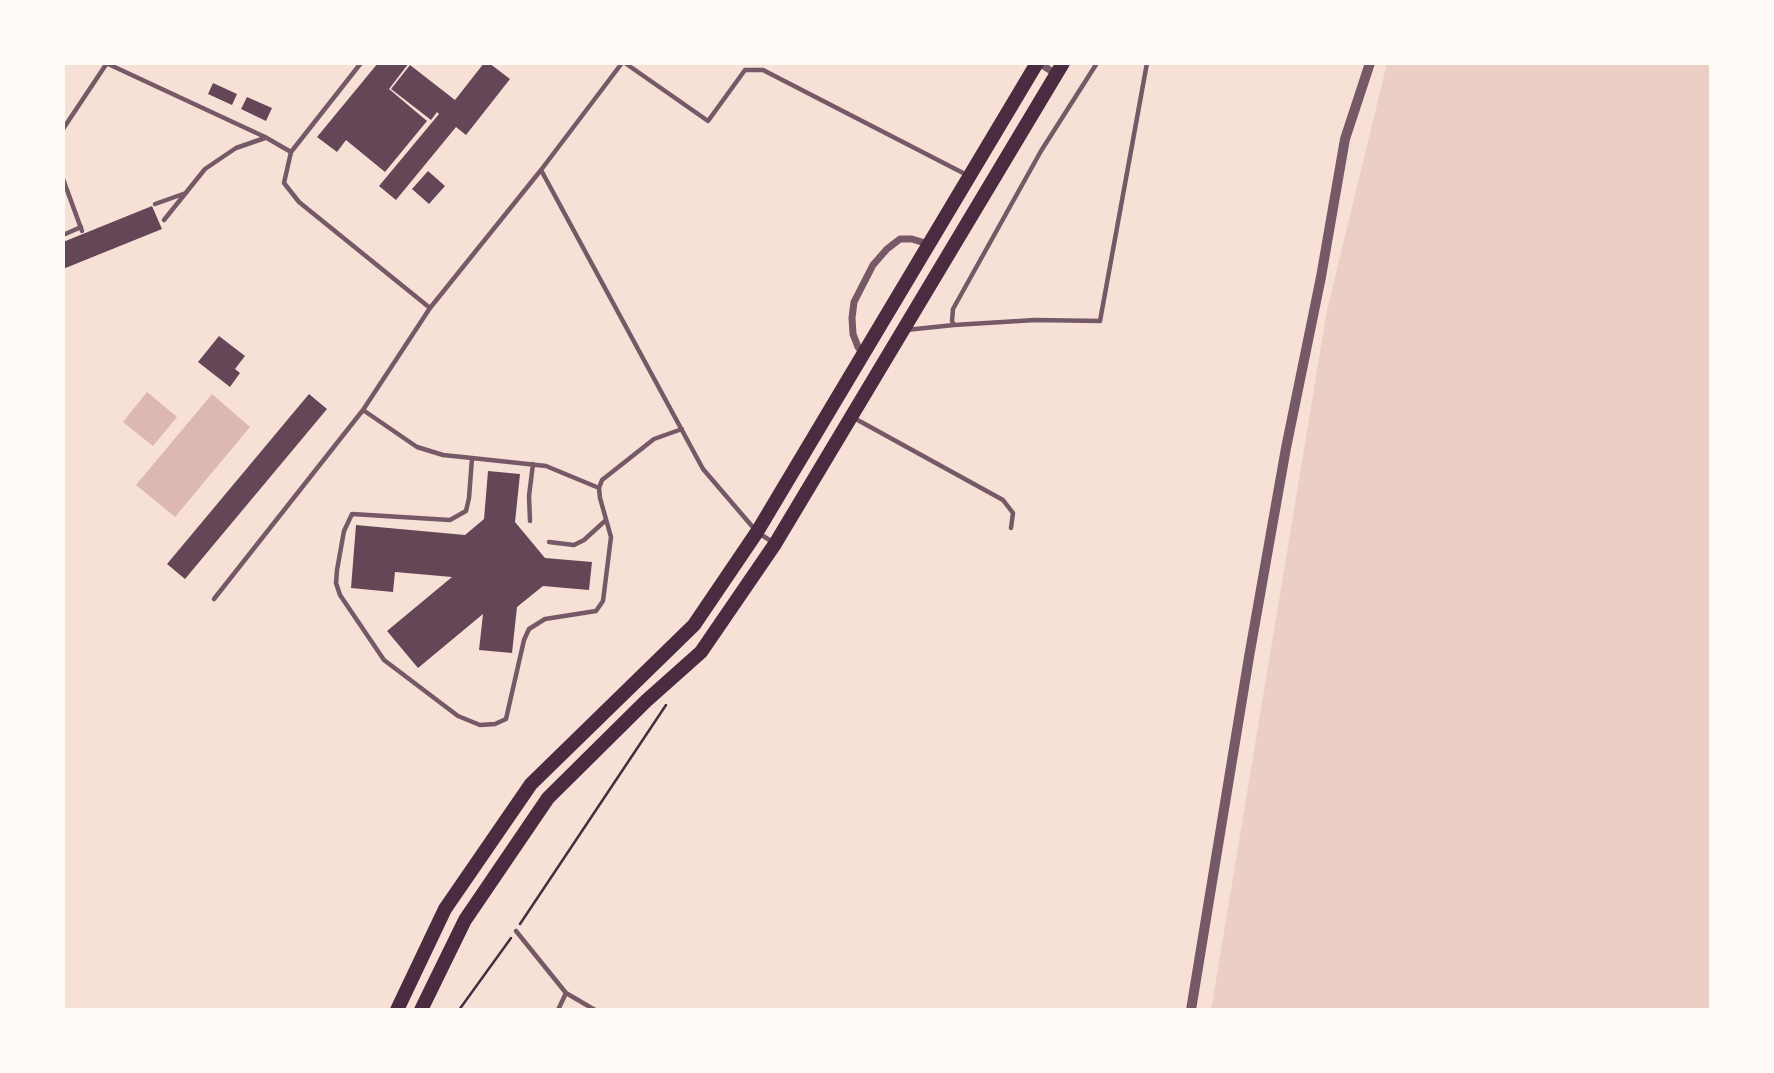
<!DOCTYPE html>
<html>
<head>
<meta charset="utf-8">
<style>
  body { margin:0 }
  #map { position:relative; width:1774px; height:1073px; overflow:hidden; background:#f7e1d7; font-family:Literata,serif }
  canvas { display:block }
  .frame { position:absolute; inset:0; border:65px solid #fffaf5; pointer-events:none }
</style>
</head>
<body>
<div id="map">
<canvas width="1774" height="1073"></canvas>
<div class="frame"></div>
</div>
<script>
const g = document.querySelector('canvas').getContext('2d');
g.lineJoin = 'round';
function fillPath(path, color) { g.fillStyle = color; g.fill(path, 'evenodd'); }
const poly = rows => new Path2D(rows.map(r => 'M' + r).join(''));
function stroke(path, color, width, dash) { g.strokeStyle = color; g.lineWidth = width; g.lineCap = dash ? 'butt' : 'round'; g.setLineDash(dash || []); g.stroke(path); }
fillPath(poly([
  [1387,63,1711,63,1711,1010,1211,1010,1327,310]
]), '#ebcfc5');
fillPath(poly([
  [147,392,177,417,153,446,123,422],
  [212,394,250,427,175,517,136,485]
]), '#dcb8b0');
fillPath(poly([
  [378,63,409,63,389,89,427,121,385,172,346,140,337,152,317,137],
  [484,63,489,63,510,79,466,135,456,127,396,200,379,186,439,114,437,112,431,120,391,89,410,65,455,100],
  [213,83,237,94,232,105,208,94],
  [247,97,272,108,266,121,241,109],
  [428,171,445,186,429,204,412,189],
  [152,206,162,229,63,269,63,242],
  [219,336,245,356,235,369,240,373,230,387,198,362],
  [309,394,327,409,185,579,167,564],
  [488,471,520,474,515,522,545,558,592,562,589,590,543,586,517,607,512,653,479,650,483,614,418,668,387,631,452,577,395,572,393,592,351,588,356,525,465,535,484,519]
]), '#644757');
stroke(poly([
  [520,924,666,705],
  [459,1010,511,938]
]), '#4a2c40', 2.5);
stroke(poly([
  [106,63,265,137,291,152],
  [361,63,291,152,284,183,299,202,430,308],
  [625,63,708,121,745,70,763,70,967,175],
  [1097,63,1041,151,953,309,952,321,954,325,1035,320,1100,321,1147,63],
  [63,129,107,63],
  [541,170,703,469,757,532,774,543],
  [63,179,82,231],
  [155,204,186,193],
  [164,220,205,169,236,148,265,138],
  [63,235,81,227],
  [906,330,954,325],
  [363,410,417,447,443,455,472,458,469,498,466,511,450,520,352,514,344,531,337,570,336,583,340,595,384,660,458,716,480,725,495,724,506,719,524,640,529,629,545,619,596,611,603,601,611,537,600,498,599,488,602,480,654,439,682,429],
  [854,418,1003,500,1013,513,1011,528],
  [472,458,546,466,599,488],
  [530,521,529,496,533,464],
  [549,542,574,545,584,540,606,520],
  [214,599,363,410,430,308,541,170,622,63],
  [516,931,566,993,595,1010],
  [558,1010,566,993]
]), '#755966', 4.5);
stroke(poly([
  [1039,63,1056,74],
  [863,353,858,347,853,334,852,318,854,302,873,265,887,249,900,239,912,239,928,244]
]), '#755966', 7);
stroke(poly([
  [1191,1010,1249,657,1286,448,1321,277,1345,139,1370,63]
]), '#755966', 10);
stroke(poly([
  [397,1010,445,909,531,784,694,625,757,532,1037,63],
  [421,1010,465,920,548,798,646,701,701,652,775,544,1063,63]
]), '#4a2c40', 14);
</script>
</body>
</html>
